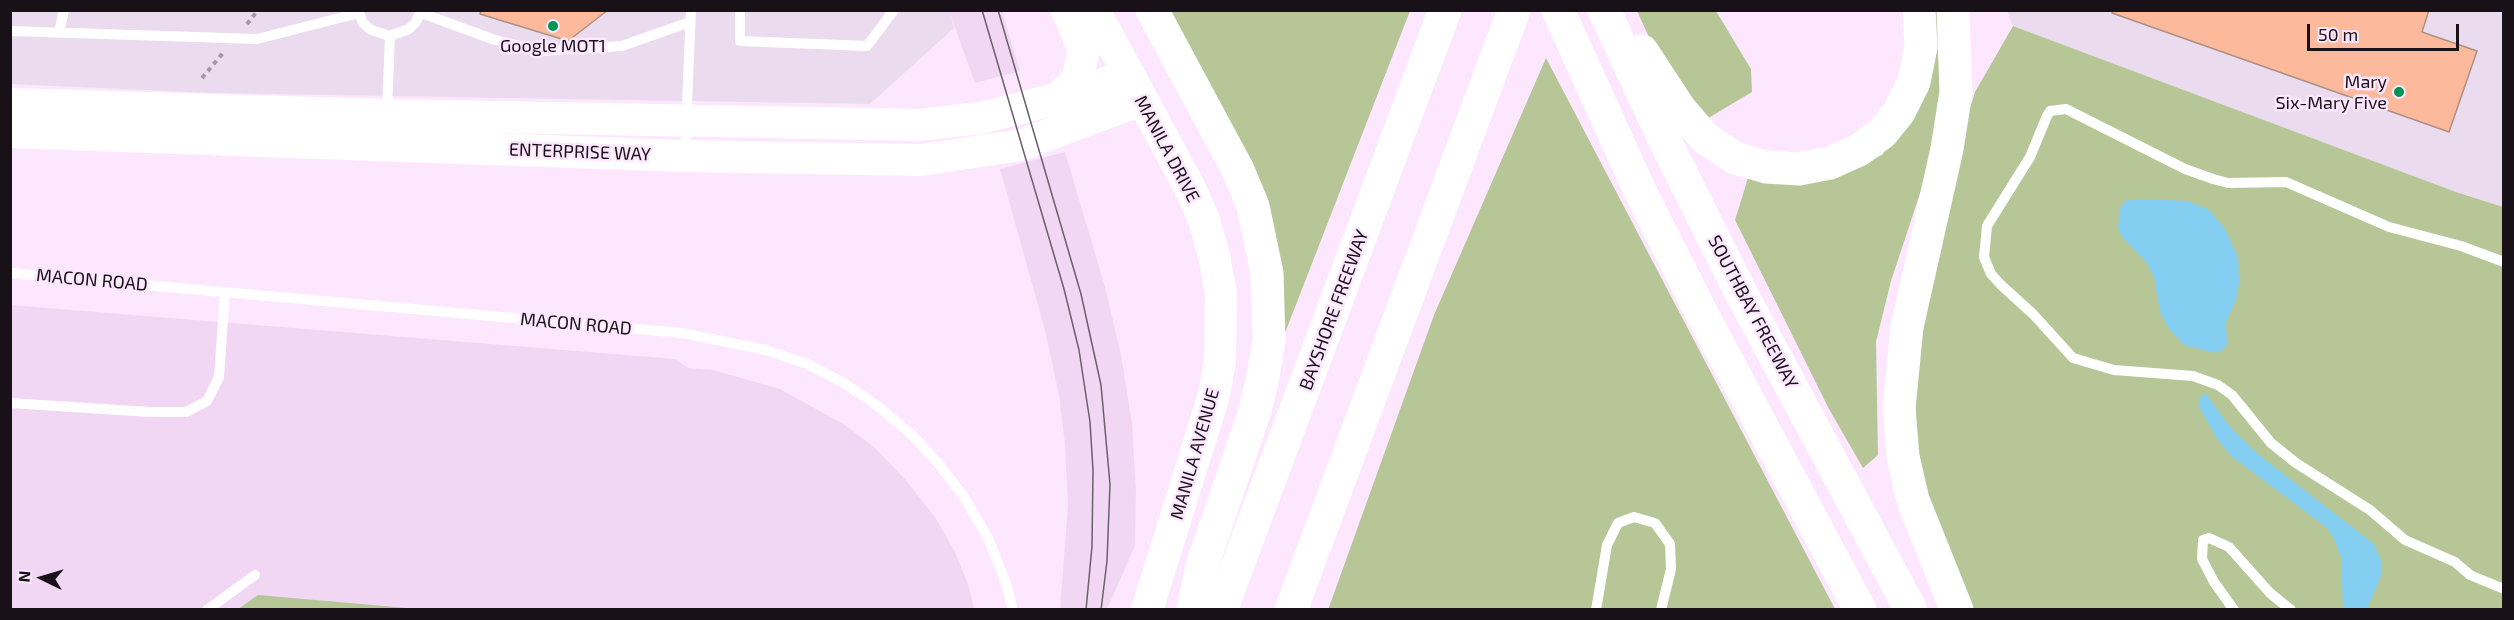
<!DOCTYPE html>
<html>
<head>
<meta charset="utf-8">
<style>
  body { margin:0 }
  #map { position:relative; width:2514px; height:620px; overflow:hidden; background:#fce7fe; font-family:"Exo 2",sans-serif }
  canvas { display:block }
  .frame { position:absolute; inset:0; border:12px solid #181118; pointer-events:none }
  .north { position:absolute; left:12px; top:548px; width:60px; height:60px; -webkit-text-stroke:4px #fce7fe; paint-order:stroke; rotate:275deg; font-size:16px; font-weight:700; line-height:24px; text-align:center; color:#181118 }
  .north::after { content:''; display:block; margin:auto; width:21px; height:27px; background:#181118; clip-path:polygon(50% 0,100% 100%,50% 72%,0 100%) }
  .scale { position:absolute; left:2307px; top:24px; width:152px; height:27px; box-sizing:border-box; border:3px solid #181118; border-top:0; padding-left:8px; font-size:18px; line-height:21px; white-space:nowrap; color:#181118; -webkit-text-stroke:4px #fce7fe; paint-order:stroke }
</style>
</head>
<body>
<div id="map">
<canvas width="2514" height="620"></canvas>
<div class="frame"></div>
<div class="north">N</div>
<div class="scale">50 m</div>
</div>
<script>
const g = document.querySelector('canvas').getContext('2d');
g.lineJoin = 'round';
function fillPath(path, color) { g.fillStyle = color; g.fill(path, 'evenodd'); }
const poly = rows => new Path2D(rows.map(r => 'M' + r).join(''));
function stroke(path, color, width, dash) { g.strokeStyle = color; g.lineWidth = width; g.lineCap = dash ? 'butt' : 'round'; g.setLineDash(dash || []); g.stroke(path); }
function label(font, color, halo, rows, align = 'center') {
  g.font = font + ' "Exo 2",sans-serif'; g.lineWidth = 5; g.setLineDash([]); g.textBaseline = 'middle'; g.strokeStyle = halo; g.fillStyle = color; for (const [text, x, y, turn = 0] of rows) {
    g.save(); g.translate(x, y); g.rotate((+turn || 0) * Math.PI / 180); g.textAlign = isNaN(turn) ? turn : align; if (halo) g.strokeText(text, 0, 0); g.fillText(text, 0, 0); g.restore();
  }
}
fillPath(poly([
  [949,10,954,28,870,104,212,93,11,84,11,11],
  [2007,11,2503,11,2503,207,2456,192,2013,26]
]), '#ebdbee');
fillPath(poly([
  [949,11,1002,11,1020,71,975,83],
  [1065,152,1105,287,1121,355,1132,423,1136,492,1135,546,1107,609,1060,609,1068,506,1065,444,1059,395,1045,330,1000,169],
  [10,305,675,359,688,368,713,370,780,389,845,425,875,448,903,477,935,517,955,552,968,584,974,609,11,609]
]), '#f1d7f3');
fillPath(poly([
  [1167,11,1410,11,1271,369,1275,272],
  [1637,11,1716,11,1751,69,1752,92,1705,120,1667,76],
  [1928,11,1942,11,1946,33,1935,148,1891,281,1876,342,1878,455,1863,468,1829,409,1735,220,1748,178,1835,175,1882,155,1916,107],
  [2013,26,2456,192,2503,207,2503,609,1972,610,1928,495,1916,440,1915,360,1957,150,1975,92],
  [1546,58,1835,609,1328,610,1434,315],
  [258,595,418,609,238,609]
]), '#b6c697');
fillPath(poly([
  [2139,199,2188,201,2209,210,2225,229,2238,257,2239,282,2236,300,2226,322,2227,344,2223,350,2215,353,2184,345,2169,329,2160,312,2154,277,2147,263,2122,237,2118,228,2120,208,2125,201],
  [2206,394,2230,427,2259,455,2374,544,2382,563,2381,576,2367,609,2343,609,2341,557,2334,539,2327,528,2231,456,2217,439,2198,405,2201,395]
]), '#84cff1');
const building = poly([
  [481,10,608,10,568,41,480,14,481,10],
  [2113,10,2429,10,2422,32,2477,51,2449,132,2112,13,2113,10]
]);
fillPath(building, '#fcb99b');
stroke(building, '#ac9185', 1.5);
stroke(poly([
  [247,24,258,10],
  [202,78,223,53]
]), '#a596a7', 4, [4.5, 4.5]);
stroke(poly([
  [358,10,363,23,371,30,390,36,409,29,416,22,421,10],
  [740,10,740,41,867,46,894,10],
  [421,13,495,40,541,51,622,46,690,22],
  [10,31,257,39,359,13],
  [59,33,64,10],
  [387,111,390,36],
  [685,153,691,10],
  [2504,262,2461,246,2389,227,2286,182,2228,183,2213,179,2185,169,2066,109,2050,111,2047,116,2030,157,1987,226,1984,257,1991,274,2001,285,2033,314,2073,358,2114,370,2193,376,2218,385,2232,395,2271,443,2296,463,2370,510,2405,540,2455,562,2470,575,2504,589],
  [10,273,682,333,766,350,807,364,844,383,879,407,912,435,938,463,964,497,988,538,1006,583,1013,610],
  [10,403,150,412,186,412,207,401,219,377,225,292],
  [207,610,255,575],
  [1596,610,1607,545,1618,523,1634,517,1655,523,1670,544,1671,569,1661,610],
  [2234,610,2214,582,2202,559,2203,540,2209,538,2229,547,2270,593,2291,610]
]), '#fff', 10);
stroke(poly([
  [1094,10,1191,190,1204,220,1214,256,1221,294,1220,361,1214,395,1147,610],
  [1058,98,1077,80,1084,50,1067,10],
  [10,104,387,115,919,125,981,118,1025,107,1085,91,1128,75],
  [10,132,685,156,921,160,1021,145,1141,100]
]), '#fff', 32);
stroke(poly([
  [1152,10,1238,170,1253,206,1267,273,1269,340,1263,377,1254,414,1202,566,1193,610],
  [1558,10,1640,191,1700,310,1860,610],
  [1604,10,1667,145,1739,289,1911,610],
  [1953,10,1956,92,1947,149,1907,327,1899,408,1903,457,1913,500,1957,610],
  [1642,51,1680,109,1705,138,1735,158,1766,167,1799,169,1830,163,1859,150,1882,133,1899,112,1914,82,1921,47,1919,10],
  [1221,610,1445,10],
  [1291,610,1514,10]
]), '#fff', 33);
stroke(poly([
  [982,10,1064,289,1079,350,1090,422,1093,470,1092,546,1086,610],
  [998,10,1081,294,1101,385,1110,484,1107,561,1101,610]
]), '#6c5f6c', 1.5);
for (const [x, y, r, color] of [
  [553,26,6,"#009455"],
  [2399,92,6,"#009455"]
]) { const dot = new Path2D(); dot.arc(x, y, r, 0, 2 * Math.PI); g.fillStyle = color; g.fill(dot); stroke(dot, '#fce7fe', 2); }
label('18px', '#181118', '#fce7fe', [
  ["Google MOT1",553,46],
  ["Mary",2387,82,"right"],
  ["Six-Mary Five",2387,103,"right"]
]);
label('18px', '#181118', '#fce7fe', [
  ["MANILA DRIVE",1167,149,62],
  ["ENTERPRISE WAY",580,152,2],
  ["MACON ROAD",92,280,5],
  ["BAYSHORE FREEWAY",1334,310,-70],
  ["SOUTHBAY FREEWAY",1753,312,62],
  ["MACON ROAD",576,324,5],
  ["MANILA AVENUE",1195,454,-74]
]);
</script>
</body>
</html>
